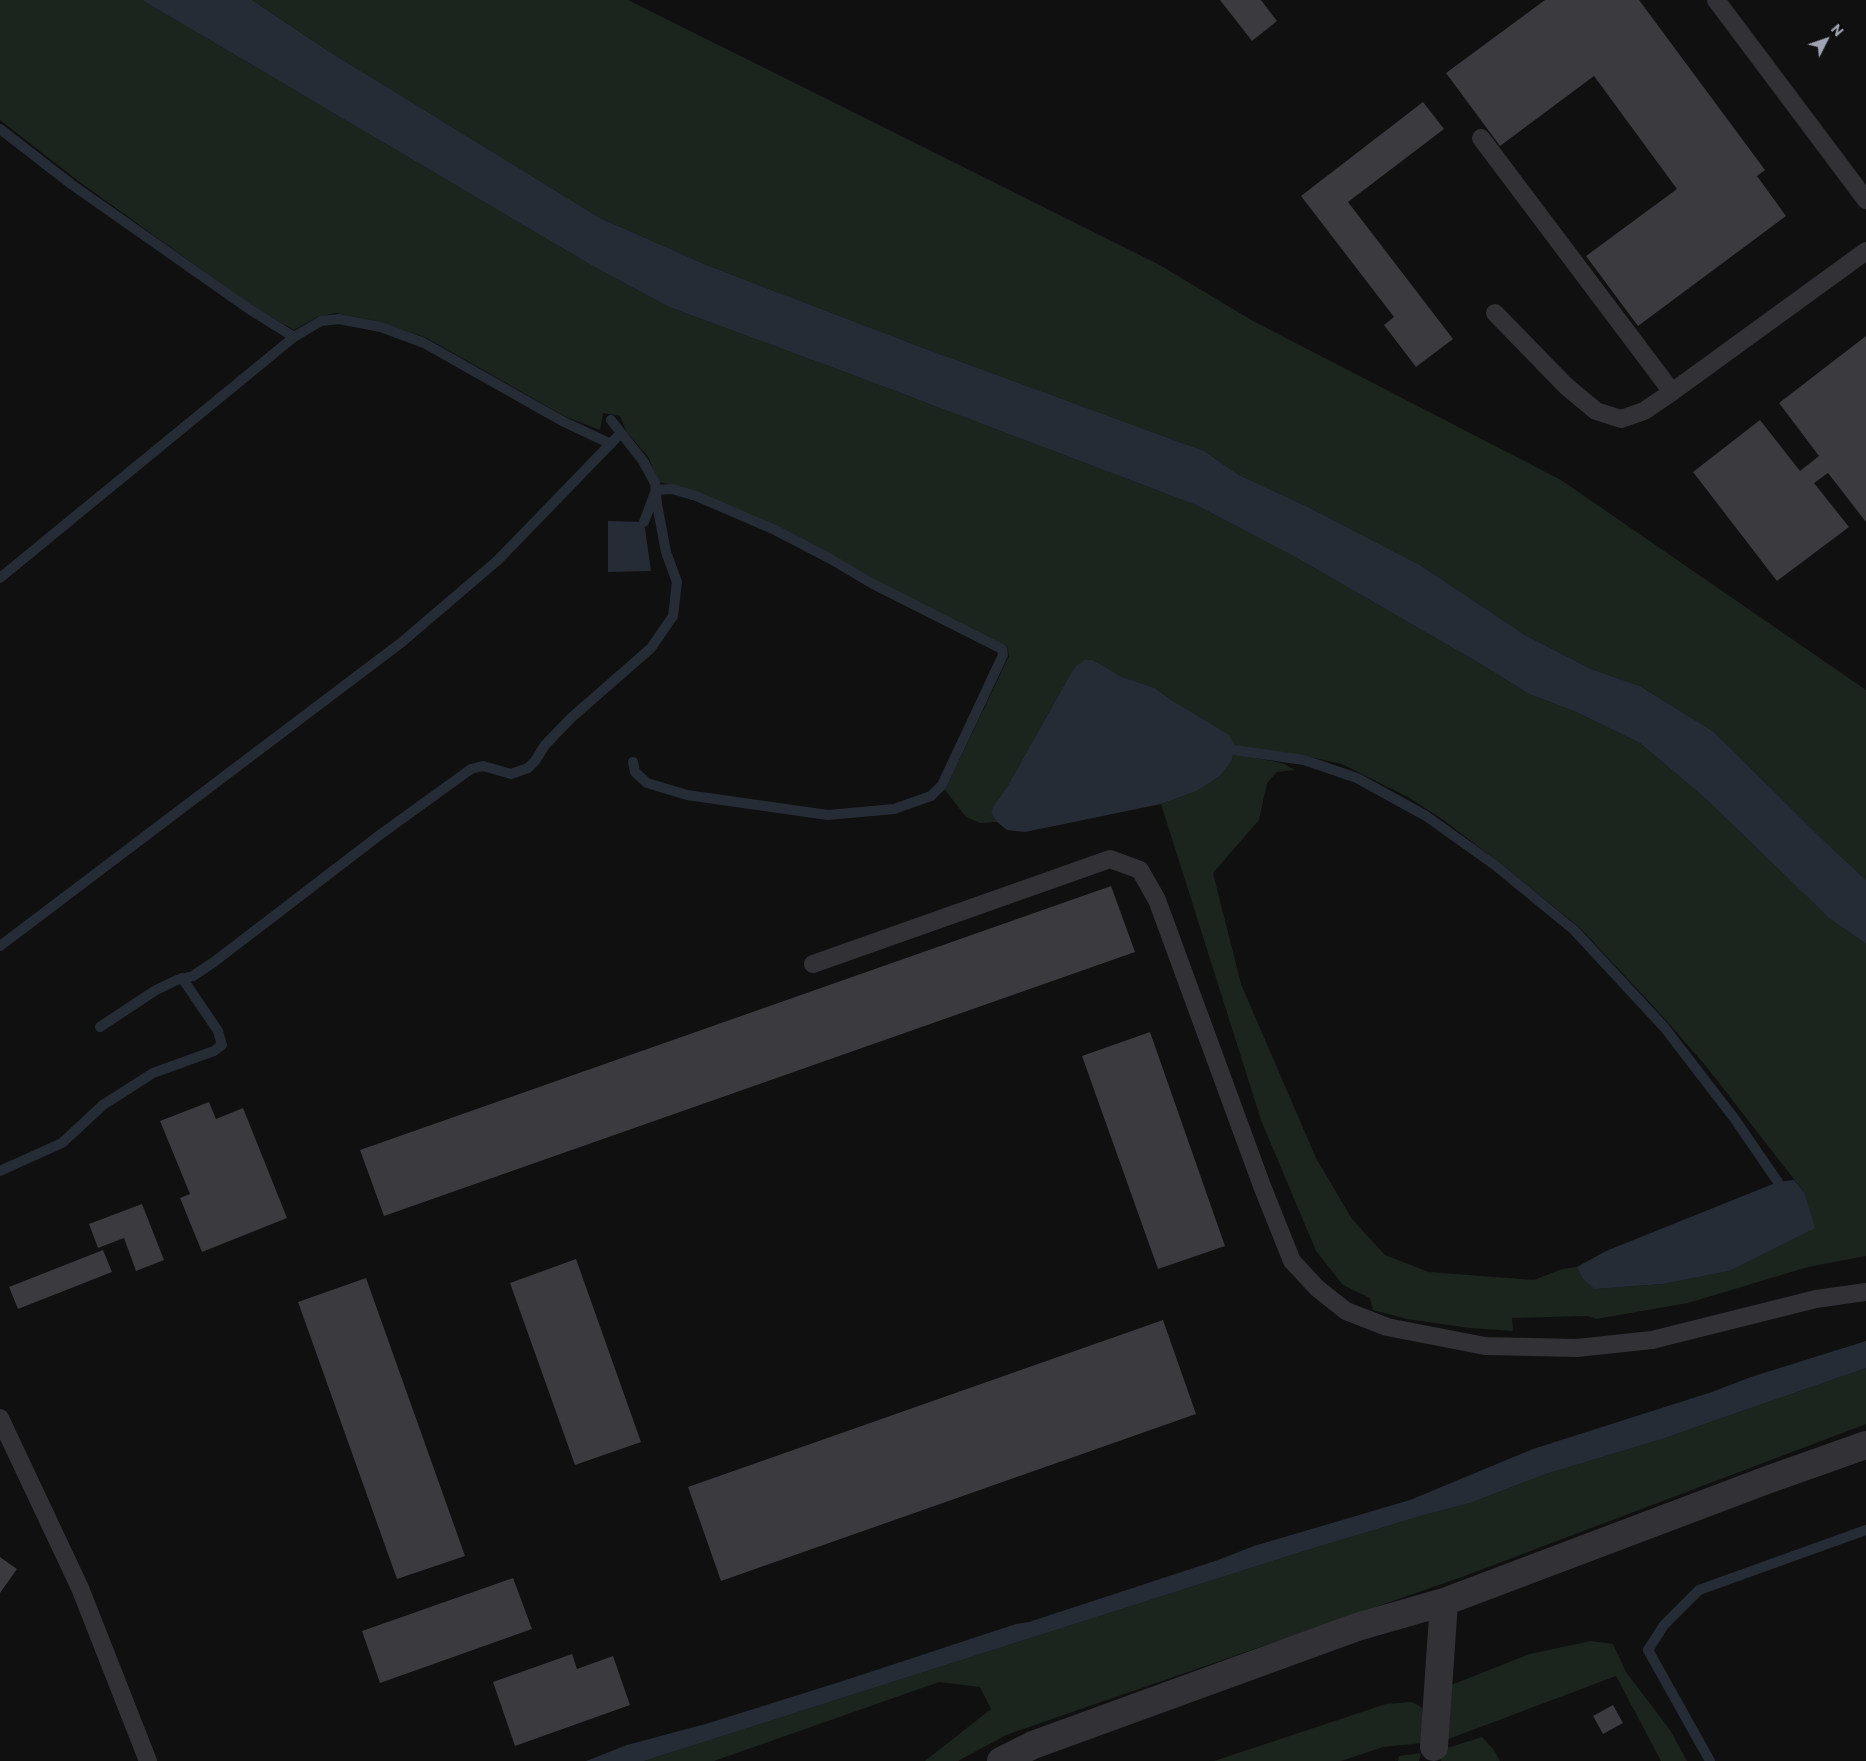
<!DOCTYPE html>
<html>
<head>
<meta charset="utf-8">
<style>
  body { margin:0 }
  #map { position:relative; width:1866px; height:1761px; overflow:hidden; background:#101011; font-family:Commissioner,sans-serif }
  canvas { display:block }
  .north { position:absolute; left:1801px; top:15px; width:50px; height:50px; -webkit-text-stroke:4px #0b0b0c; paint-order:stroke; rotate:49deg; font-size:14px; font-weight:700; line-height:20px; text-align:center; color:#a0a3b3 }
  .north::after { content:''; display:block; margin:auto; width:18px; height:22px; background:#a0a3b3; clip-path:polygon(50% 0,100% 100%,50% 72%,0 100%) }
</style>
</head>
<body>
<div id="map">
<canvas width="1866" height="1761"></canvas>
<div class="north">N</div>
</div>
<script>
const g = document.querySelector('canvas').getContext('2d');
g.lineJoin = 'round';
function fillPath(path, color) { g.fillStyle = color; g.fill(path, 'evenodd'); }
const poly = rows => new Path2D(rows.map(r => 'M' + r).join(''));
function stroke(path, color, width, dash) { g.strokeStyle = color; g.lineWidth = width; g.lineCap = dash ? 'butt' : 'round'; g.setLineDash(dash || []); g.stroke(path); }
fillPath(poly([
  [0,0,142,0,591,265,669,307,853,375,1196,505,1297,558,1479,663,1529,694,1574,711,1640,743,1706,799,1829,918,1866,944,1866,1256,1808,1267,1688,1303,1596,1319,1588,1316,1512,1318,1513,1331,1470,1328,1407,1319,1373,1310,1370,1298,1343,1285,1316,1251,1261,1120,1161,804,1197,791,1220,776,1232,760,1234,754,1282,763,1295,770,1277,772,1267,783,1259,820,1213,873,1241,984,1316,1158,1352,1219,1385,1255,1429,1272,1534,1280,1562,1269,1577,1267,1582,1278,1594,1289,1663,1284,1729,1271,1804,1192,1705,1065,1657,1010,1579,927,1500,863,1442,819,1408,797,1342,764,1305,756,1235,746,1228,735,1170,699,1155,688,1122,677,1093,660,1071,673,1007,787,993,807,991,813,997,822,980,823,966,817,945,790,1009,656,1007,646,875,580,832,554,777,527,699,493,674,485,658,482,649,458,626,431,620,416,603,413,600,430,564,416,427,338,377,321,336,313,317,317,294,330,252,306,77,180,0,120],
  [252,0,628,0,1158,264,1253,321,1561,480,1866,690,1866,880,1820,837,1714,732,1640,686,1591,669,1525,635,1420,565,1308,507,1239,475,1204,451,918,346,709,266,600,218,325,49],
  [1866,1368,1866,1424,1462,1577,1006,1735,958,1761,925,1761,991,1709,980,1687,939,1682,714,1761,644,1761,1304,1551,1424,1515,1470,1503,1546,1474,1659,1440],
  [1591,1641,1613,1644,1626,1672,1670,1730,1687,1761,1661,1761,1616,1676,1446,1740,1451,1685,1530,1654],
  [1412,1702,1421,1707,1426,1724,1423,1743,1383,1747,1341,1761,1214,1761,1386,1704],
  [1482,1737,1494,1750,1500,1761,1441,1761,1444,1749],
  [1421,1753,1419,1761,1398,1761,1399,1756]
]), '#1c241e');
fillPath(poly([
  [142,0,252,0,325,49,600,218,709,266,918,346,1204,451,1239,475,1308,507,1420,565,1525,635,1591,669,1640,686,1714,732,1820,837,1866,880,1866,944,1829,918,1706,799,1640,743,1574,711,1529,694,1479,663,1297,558,1196,505,853,375,669,307,591,265],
  [608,521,644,522,651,571,608,572],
  [1085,660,1093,660,1122,677,1155,688,1170,699,1229,735,1235,746,1232,760,1220,776,1197,791,1161,804,1025,832,1007,830,997,822,991,813,993,807,1007,787,1071,673,1077,665],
  [1794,1180,1804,1192,1815,1228,1729,1271,1663,1284,1594,1289,1582,1278,1577,1267,1606,1251,1738,1198,1778,1182],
  [1866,1341,1866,1368,1659,1440,1546,1474,1470,1503,1424,1515,1304,1551,644,1761,586,1761,627,1745,709,1723,849,1679,1016,1624,1029,1622,1218,1560,1254,1546,1410,1500,1533,1449,1712,1392,1751,1377]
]), '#262c35');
stroke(poly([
  [0,129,71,184,249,309,294,337],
  [0,578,294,337,321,321,339,319,381,327,424,343,562,421,611,444],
  [1234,750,1304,760,1357,778,1426,816,1496,866,1574,930,1664,1027,1734,1118,1778,1182],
  [633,762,635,772,647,783,687,795,828,815,894,809,931,796,942,785,1003,655,1002,649,873,584,829,558,775,530,696,496,672,489,656,490,644,522],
  [0,946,402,642,498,560,620,434],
  [100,1027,156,990,177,980,193,976,214,962,381,834,471,769,483,766,511,774,528,768,535,761,545,745,571,718,651,648,673,616,677,582,666,552,657,504,655,483,643,461,611,420],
  [0,1171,62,1143,103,1105,153,1073,214,1051,222,1045,218,1031,182,978],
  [1710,1761,1648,1650,1664,1625,1699,1590,1866,1530]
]), '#262c35', 10);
fillPath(poly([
  [1220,0,1261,0,1277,21,1252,41],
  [1545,0,1639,0,1765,170,1757,176,1786,216,1638,326,1586,256,1677,189,1594,76,1500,146,1446,73],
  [1423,102,1444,129,1348,202,1453,339,1416,367,1384,325,1394,317,1301,196],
  [1866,336,1866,522,1828,473,1814,483,1849,527,1777,581,1693,472,1760,420,1800,471,1819,456,1779,403],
  [1111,886,1135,952,384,1216,360,1150],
  [1150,1032,1225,1246,1158,1269,1082,1056],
  [209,1102,216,1119,243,1108,287,1218,202,1252,180,1198,190,1194,160,1121],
  [142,1204,164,1260,136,1271,124,1238,98,1248,89,1224],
  [103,1250,112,1272,18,1309,9,1287],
  [576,1259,641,1442,575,1465,510,1283],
  [366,1278,465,1556,397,1579,298,1302],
  [1163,1320,1196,1414,721,1581,688,1487],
  [0,1557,17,1569,0,1593],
  [513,1578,532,1629,380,1683,362,1631],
  [572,1654,577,1669,613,1656,630,1705,515,1746,493,1682],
  [1613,1705,1623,1723,1603,1734,1593,1716]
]), '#3a3a3f');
stroke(poly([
  [1716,0,1866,200],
  [1481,138,1672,392],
  [1495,313,1566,386,1596,411,1621,419,1644,411,1672,392,1866,251],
  [813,964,1110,859,1140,870,1157,900,1262,1186,1292,1261,1317,1288,1346,1311,1387,1327,1485,1346,1577,1348,1652,1340,1816,1299,1866,1292],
  [0,1418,80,1588,148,1761]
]), '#313136', 18);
stroke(poly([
  [1434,1747,1444,1602],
  [1001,1761,1033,1745,1357,1627,1444,1602,1767,1480,1866,1445]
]), '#313136', 28);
</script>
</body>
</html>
